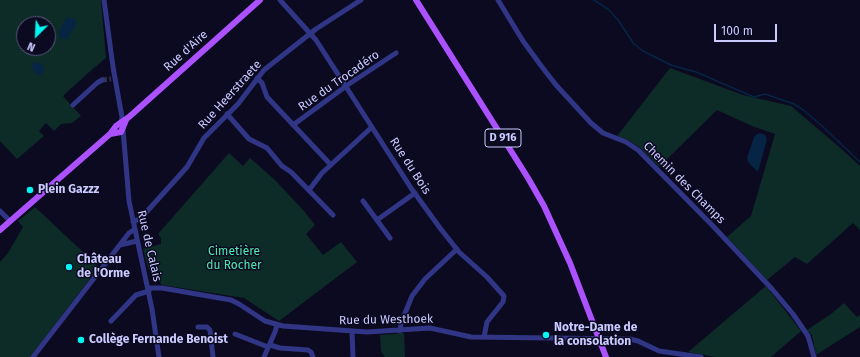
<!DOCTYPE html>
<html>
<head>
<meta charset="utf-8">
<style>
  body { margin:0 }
  #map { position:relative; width:860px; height:357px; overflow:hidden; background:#0c0a21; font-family:"Fira Sans",sans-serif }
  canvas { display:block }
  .north { position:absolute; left:16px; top:16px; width:40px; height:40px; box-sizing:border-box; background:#0c0a21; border:1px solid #58577a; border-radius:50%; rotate:204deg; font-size:11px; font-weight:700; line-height:16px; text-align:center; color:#cacaff }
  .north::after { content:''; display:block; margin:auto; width:14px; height:18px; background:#00f5f3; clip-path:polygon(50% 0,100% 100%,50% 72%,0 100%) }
  .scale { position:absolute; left:714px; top:24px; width:63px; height:18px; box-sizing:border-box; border:2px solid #cacaff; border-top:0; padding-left:5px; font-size:12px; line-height:14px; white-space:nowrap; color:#cacaff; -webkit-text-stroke:3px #0c0a21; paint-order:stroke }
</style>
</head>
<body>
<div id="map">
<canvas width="860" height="357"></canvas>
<div class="north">N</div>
<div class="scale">100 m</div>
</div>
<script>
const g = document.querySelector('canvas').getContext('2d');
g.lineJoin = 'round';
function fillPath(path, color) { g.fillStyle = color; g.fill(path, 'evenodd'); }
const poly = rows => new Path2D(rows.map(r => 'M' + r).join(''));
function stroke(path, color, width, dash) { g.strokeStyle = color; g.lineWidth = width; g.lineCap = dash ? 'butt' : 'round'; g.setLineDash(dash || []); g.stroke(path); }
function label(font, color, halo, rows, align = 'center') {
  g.font = font + ' "Fira Sans",sans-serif'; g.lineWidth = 3; g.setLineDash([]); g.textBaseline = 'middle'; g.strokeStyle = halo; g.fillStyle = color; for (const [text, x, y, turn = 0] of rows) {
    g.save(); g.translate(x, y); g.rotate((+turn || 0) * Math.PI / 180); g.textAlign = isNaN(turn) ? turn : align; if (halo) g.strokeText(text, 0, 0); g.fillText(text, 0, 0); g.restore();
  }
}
fillPath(poly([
  [0,0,101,0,106,58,88,73,63,96,81,116,72,123,61,124,54,131,46,123,39,131,44,136,17,159,0,141],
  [24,24,48,24,48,48,24,48],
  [670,68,743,95,791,106,838,146,860,166,860,230,853,223,807,264,795,257,767,280,727,237,751,216,775,134,752,126,717,110,659,167,639,147,628,140,617,136],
  [229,153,243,166,250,158,275,180,304,211,315,225,306,234,323,255,341,242,357,262,279,321,244,298,162,285,148,268,143,249,161,244,161,238,158,234],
  [35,207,99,267,30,357,0,357,0,262,8,253,23,227,18,221],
  [766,286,801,331,771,357,715,357,688,352],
  [844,303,857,317,860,315,860,327,816,355,812,335,807,330,831,314],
  [404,333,405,357,385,357,381,352,380,335]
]), '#0d2b27');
fillPath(poly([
  [67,17,76,20,76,24,68,37,66,39,62,39,60,38,59,32],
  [34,62,41,64,44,68,44,71,41,74,39,75,34,72,32,65],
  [760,133,765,135,767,139,758,172,748,162,747,158,754,137,756,135]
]), '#062444');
stroke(poly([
  [594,0,608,9,618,20,634,44,643,51,671,65,696,72,754,97,765,94,794,104,802,109,821,125,860,162]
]), '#062444', 1.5);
stroke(poly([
  [102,80,111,79]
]), '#32304d', 5, [5, 2.5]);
stroke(poly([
  [104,0,113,67,122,117,121,123],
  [280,0,316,40,411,188,440,228,459,252,487,277,504,296,503,302,487,322,484,337],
  [498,0,523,41,542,67,556,85,591,123,603,133,626,142,638,150,712,225,772,289,793,314,808,336,814,357],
  [257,78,262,83,267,97,331,165],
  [73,105,97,83,102,80],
  [227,114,249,139,267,148,282,166,291,172,333,215],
  [293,125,349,84,396,53],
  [123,129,129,201,152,309,159,357],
  [309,190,322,173,372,127],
  [363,201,390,238],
  [0,211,10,221],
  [377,220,415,193],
  [133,222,141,218,187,167,204,138,238,104,264,70,316,29,361,0],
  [120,245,137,241],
  [148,288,162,288,231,300,239,304,265,321,283,326,367,332,430,328,471,337,630,339,638,341,659,351,701,357],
  [111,321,136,295,149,291],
  [198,327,207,327,210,330,213,357],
  [400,331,401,323,412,296,425,279,457,249],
  [352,332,353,357],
  [235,334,268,347],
  [270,345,280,348,308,350,311,352,313,357],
  [33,357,129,233,135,229],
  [264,357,275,332,277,325]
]), '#303685', 5);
stroke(poly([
  [416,0,528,178,544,206,570,263,606,357],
  [110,134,121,132,126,120],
  [0,230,110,134,116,126,129,117,260,0]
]), '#ab51ff', 6);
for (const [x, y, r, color] of [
  [30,190,4,"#00f5f3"],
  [69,267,4,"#00f5f3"],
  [546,335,4,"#00f5f3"],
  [81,340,4,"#00f5f3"]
]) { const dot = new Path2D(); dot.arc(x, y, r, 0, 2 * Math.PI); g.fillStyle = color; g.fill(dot); stroke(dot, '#0c0a21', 1.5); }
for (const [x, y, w] of [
  [503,138,36]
]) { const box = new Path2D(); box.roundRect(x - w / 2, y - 9, w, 18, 3); g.fillStyle = '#0c0a21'; g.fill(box); stroke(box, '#cacaff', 1); }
label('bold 11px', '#cacaff', null, [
  ["D 916",503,138]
]);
label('12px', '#cacaff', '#0c0a21', [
  ["Rue d'Aire",186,51,-42],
  ["Rue du Trocadéro",339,81,-35],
  ["Rue Heerstraete",230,95,-48],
  ["Rue du Bois",410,166,57],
  ["Chemin des Champs",684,183,45],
  ["Rue de Calais",149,246,77],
  ["Rue du Westhoek",386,320,-1]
]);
label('bold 12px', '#cacaff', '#0c0a21', [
  ["Plein Gazzz",38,190],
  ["Château",77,260],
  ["de l'Orme",77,274],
  ["Notre-Dame de",554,328],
  ["la consolation",554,342],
  ["Collège Fernande Benoist",89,340]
], 'left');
label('12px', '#4aebb1', '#0c0a21', [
  ["Cimetière",234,252],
  ["du Rocher",234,266]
]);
</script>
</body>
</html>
